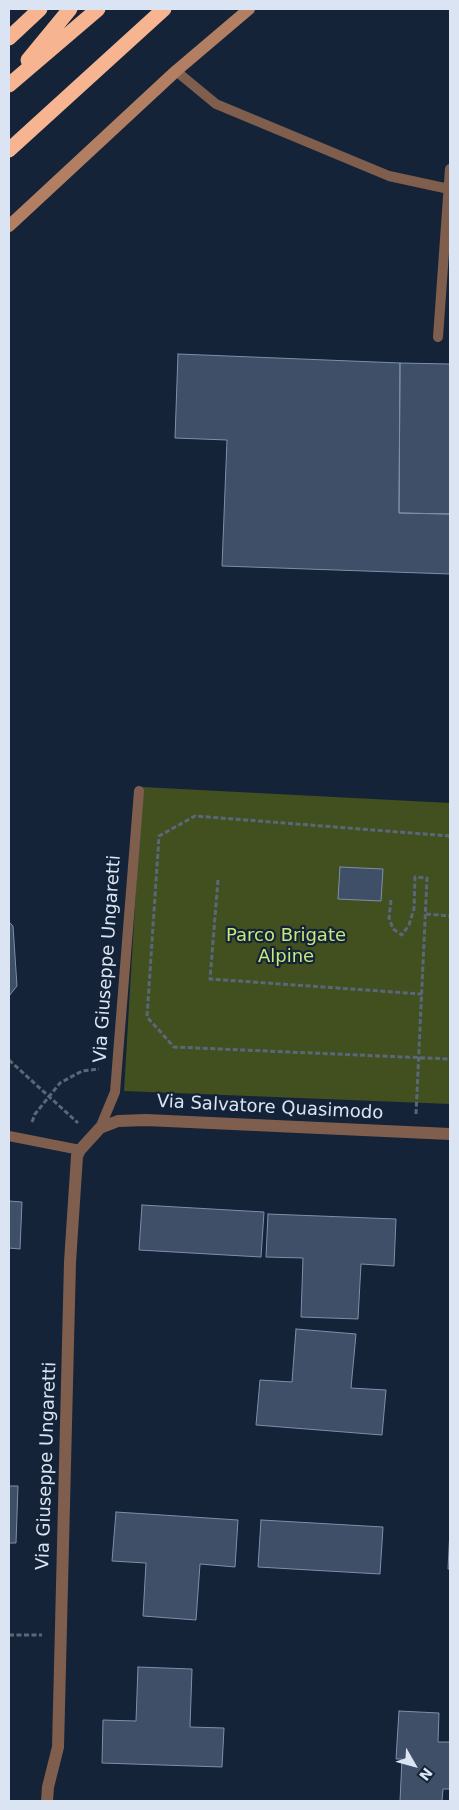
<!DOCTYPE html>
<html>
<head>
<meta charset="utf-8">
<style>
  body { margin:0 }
  #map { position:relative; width:459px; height:1810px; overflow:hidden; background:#142338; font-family:"DejaVu Sans",sans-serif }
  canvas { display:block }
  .frame { position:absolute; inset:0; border:10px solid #dae4f3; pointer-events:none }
  .north { position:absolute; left:389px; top:1740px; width:50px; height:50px; -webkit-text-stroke:4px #142338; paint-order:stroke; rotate:128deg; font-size:14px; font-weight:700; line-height:20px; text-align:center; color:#dae4f3 }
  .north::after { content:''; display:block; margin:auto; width:18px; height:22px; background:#dae4f3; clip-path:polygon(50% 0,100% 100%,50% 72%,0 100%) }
</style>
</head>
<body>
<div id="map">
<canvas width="459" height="1810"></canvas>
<div class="frame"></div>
<div class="north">N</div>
</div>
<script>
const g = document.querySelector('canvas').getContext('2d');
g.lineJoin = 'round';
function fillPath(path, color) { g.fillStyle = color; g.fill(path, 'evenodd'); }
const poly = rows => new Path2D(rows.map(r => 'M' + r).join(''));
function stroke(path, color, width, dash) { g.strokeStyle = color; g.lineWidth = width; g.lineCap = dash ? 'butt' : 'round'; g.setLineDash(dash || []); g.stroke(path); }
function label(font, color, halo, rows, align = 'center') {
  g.font = font + ' "DejaVu Sans",sans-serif'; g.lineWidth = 4.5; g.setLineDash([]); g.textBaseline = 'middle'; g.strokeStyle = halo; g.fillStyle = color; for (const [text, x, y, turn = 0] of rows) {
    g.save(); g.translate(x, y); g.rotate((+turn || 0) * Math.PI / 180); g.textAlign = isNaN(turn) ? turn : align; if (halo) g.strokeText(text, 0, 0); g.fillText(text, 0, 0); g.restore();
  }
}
fillPath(poly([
  [142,787,450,803,450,1104,124,1091]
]), '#425020');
const building = poly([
  [178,354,400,363,399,513,450,514,450,574,222,566,227,440,175,438,178,354],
  [400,363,450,364,450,514,399,513,400,363],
  [340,867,383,869,381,901,338,899,340,867],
  [9,922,13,926,17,986,9,996,9,922],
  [9,1201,22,1202,20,1249,9,1248,9,1201],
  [142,1205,264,1212,261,1257,139,1250,142,1205],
  [268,1214,396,1219,394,1266,361,1264,358,1319,301,1317,303,1258,266,1257,268,1214],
  [296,1329,356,1334,351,1388,386,1390,382,1435,256,1425,260,1380,292,1382,296,1329],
  [9,1486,18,1486,16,1543,9,1543,9,1486],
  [116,1512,238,1520,235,1567,200,1564,196,1620,143,1616,146,1563,112,1561,116,1512],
  [261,1520,383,1527,380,1574,258,1567,261,1520],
  [450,1530,450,1569,448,1569,450,1530],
  [138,1667,192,1669,190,1727,224,1728,222,1767,102,1763,103,1720,136,1721,138,1667],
  [399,1711,439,1713,438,1742,450,1742,450,1789,443,1789,442,1801,400,1801,402,1759,396,1759,399,1711]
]);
fillPath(building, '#3e4f67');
stroke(building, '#7d90ab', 1);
stroke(poly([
  [450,836,195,816,159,836,147,1017,174,1047,450,1059],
  [218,880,210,979,422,994],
  [391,900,389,918,393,929,402,935,409,925,414,909,415,877,427,878,416,1114],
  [426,914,450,916],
  [9,1060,78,1123],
  [32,1122,35,1114,60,1083,82,1071,99,1069],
  [9,1635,42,1635]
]), '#5a677a', 3, [5, 2.5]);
stroke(poly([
  [176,71,216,104,389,176,449,189],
  [438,337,450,169],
  [100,1128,115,1092,139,791],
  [9,1136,80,1150]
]), '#7f5e4d', 10);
stroke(poly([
  [47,1801,48,1787,58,1747,70,1262,77,1156,80,1150,100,1128,118,1121,146,1120,450,1134]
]), '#7f5e4d', 12);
stroke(poly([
  [9,226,176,71,249,9]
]), '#b37f63', 12);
stroke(poly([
  [9,38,40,9],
  [28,60,70,9],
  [9,85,98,9],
  [9,150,164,9]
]), '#f6b491', 15);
label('18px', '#c7e97a', '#142338', [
  ["Parco Brigate",286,936],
  ["Alpine",286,957]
]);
label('18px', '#dae4f3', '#142338', [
  ["Via Giuseppe Ungaretti",108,959,-86],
  ["Via Salvatore Quasimodo",270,1108,3],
  ["Via Giuseppe Ungaretti",47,1466,-88]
]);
</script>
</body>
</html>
